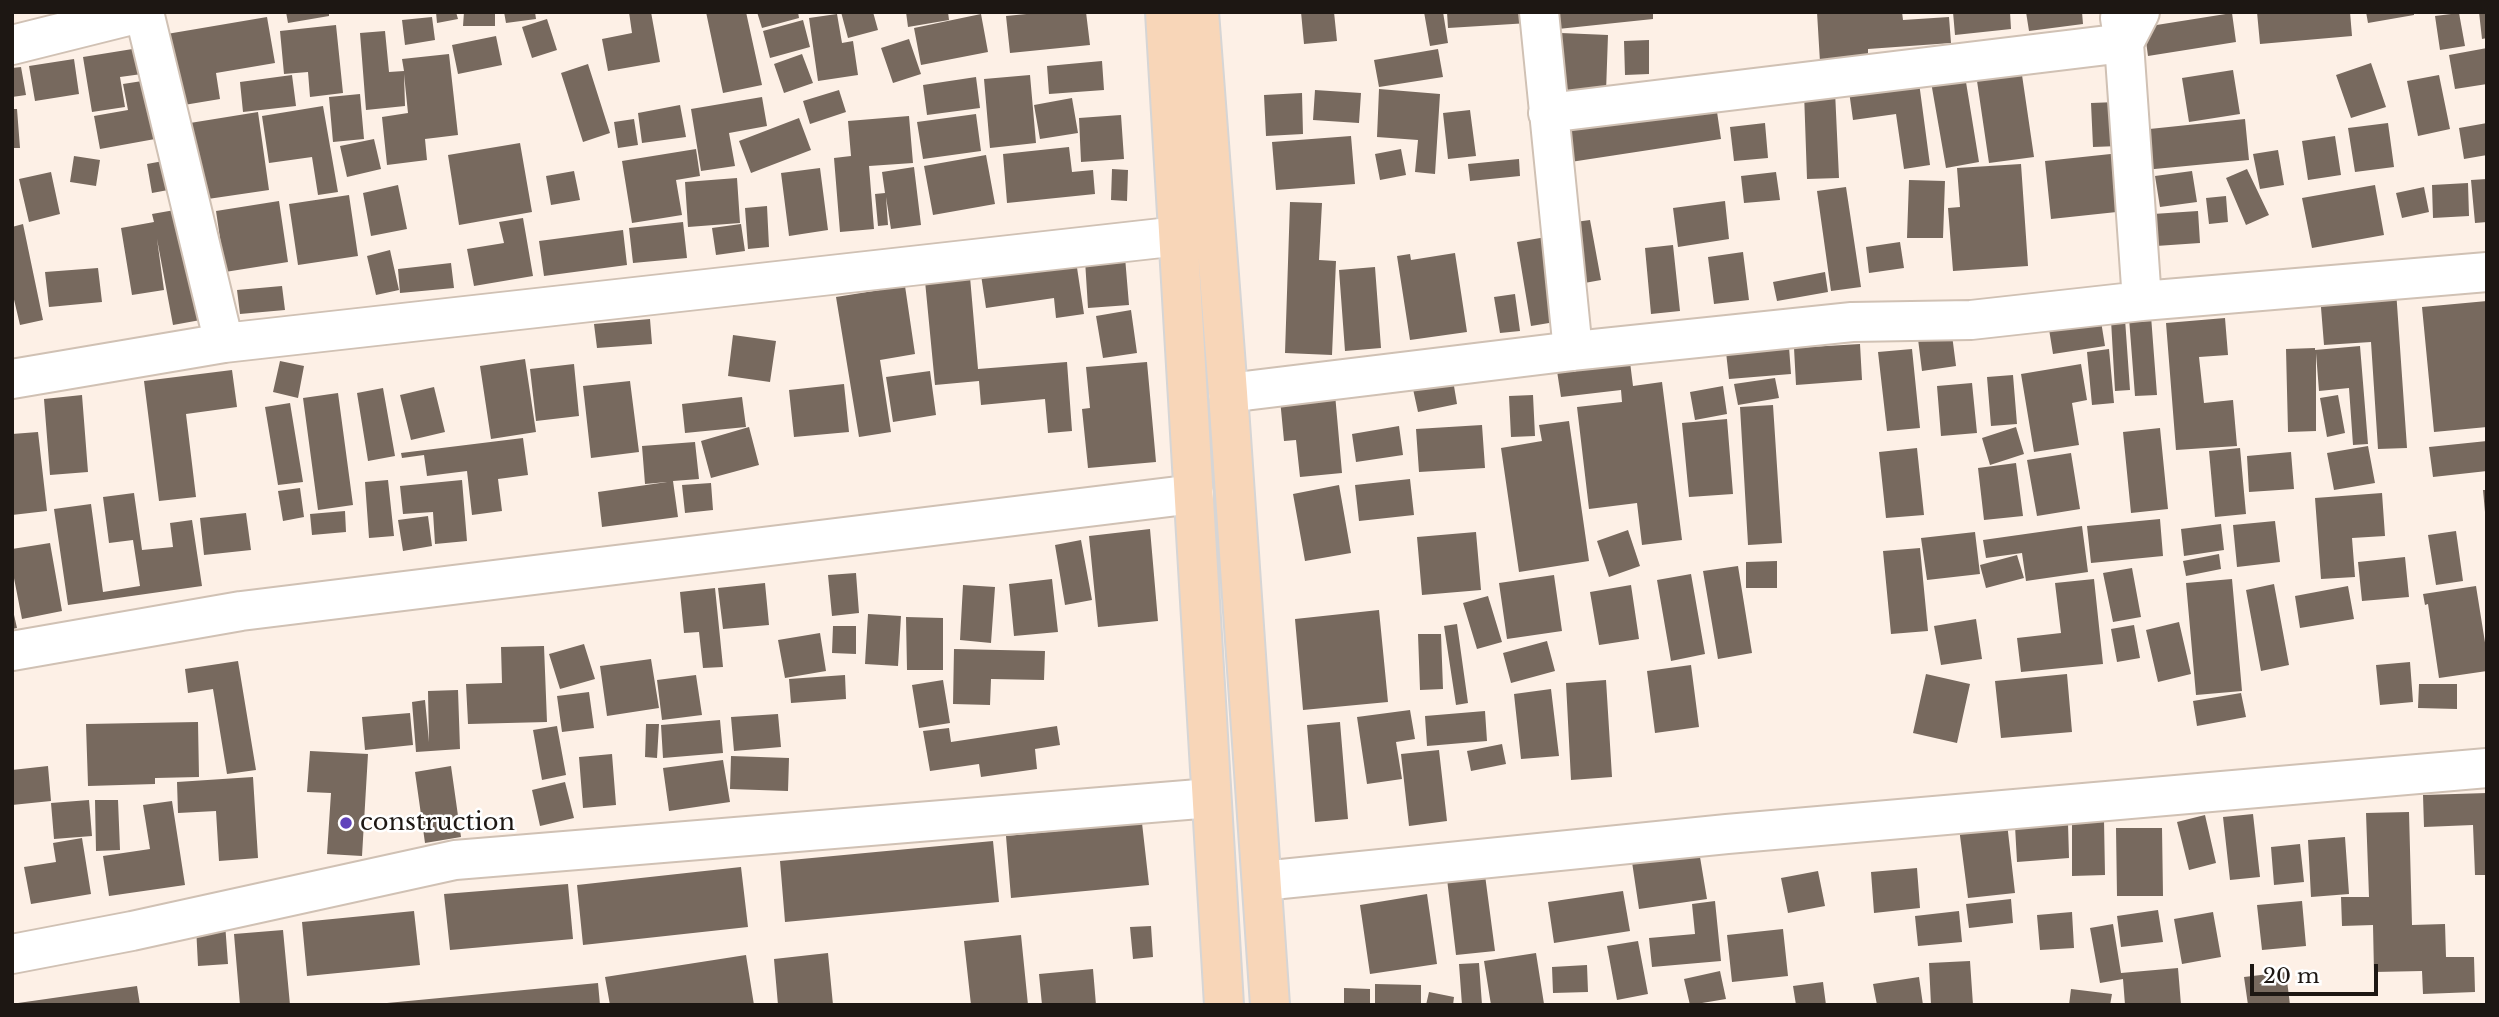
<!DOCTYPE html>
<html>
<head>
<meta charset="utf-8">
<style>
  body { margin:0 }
  #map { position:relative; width:2499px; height:1017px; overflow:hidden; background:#fdf0e6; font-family:"Libre Baskerville",serif }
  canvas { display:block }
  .frame { position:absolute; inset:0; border:14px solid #1d1713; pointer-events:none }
  .scale { position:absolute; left:2250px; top:964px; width:128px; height:32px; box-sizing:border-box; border:4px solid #1d1713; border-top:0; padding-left:9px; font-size:21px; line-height:24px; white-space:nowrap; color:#1d1713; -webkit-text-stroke:5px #fff; paint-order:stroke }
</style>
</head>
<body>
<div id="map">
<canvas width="2499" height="1017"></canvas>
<div class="frame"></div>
<div class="scale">20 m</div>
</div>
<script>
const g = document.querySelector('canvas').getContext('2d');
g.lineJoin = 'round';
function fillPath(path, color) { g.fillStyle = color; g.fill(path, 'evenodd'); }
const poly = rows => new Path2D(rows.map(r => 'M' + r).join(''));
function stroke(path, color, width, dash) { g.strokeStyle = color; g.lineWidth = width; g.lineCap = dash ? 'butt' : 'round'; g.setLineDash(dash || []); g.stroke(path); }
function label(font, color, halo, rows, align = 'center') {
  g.font = font + ' "Libre Baskerville",serif'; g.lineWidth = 5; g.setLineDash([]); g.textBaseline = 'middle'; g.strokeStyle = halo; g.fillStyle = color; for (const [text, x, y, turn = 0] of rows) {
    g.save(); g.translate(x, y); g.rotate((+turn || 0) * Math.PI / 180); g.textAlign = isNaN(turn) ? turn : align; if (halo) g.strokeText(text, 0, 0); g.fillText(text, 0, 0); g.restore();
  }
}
fillPath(poly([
  [286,12,329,12,329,16,288,23],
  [436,12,456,12,458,19,437,23],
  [464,12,495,12,495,26,463,26],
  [504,12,535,12,536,19,506,23],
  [629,12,651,12,660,62,608,71,602,39,632,33],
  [706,12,746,12,762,85,723,93],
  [757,12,798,12,799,18,762,28],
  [841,12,873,12,878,30,848,38],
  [906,12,948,12,949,20,908,27],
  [1047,12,1086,12,1090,45,1010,53,1006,16],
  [1301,12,1334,12,1337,41,1304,44],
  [1424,12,1443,12,1448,43,1430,46],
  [1447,12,1528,12,1529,23,1448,28],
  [1556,12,1653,12,1653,19,1558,29],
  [1817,12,1902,12,1903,20,1949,17,1951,43,1868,49,1868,58,1820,62],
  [1953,12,2010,12,2011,29,1955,35],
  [2026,12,2082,12,2083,24,2029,31],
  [2257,12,2350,12,2352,36,2260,44],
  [2366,12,2414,12,2414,15,2368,23],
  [2479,12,2487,12,2487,38,2482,39],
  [2232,13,2236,42,2148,56,2144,27],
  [2459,13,2465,46,2440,50,2435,16],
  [837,14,842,43,853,41,858,75,818,81,809,18],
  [981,14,988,52,921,65,914,28],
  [267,17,275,63,216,73,220,99,172,107,161,35],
  [432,17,435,40,405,45,402,20],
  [547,19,557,50,532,58,522,27],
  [803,20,810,47,770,58,763,31],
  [336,25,343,93,310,97,308,72,284,74,280,31],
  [385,31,389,72,404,71,402,59,449,54,458,135,425,139,427,160,387,165,382,117,408,113,404,74,405,106,366,110,360,33],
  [1561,33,1608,35,1606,92,1560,90],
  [496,36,502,65,458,74,452,45],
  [909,39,921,74,893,83,881,48],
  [1649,40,1649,74,1625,75,1624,41],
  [145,47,149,73,120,77,125,107,92,112,83,57],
  [2487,48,2487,84,2455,89,2449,55],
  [1438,49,1443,77,1379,87,1374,60],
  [802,54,813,83,784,93,774,64],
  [74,59,79,94,35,101,29,66],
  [1102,61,1104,90,1049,94,1047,66],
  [2371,63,2386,107,2351,118,2336,75],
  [588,64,610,133,583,142,561,73],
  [21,67,26,95,12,97,12,68],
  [2233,70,2240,114,2189,122,2182,78],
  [292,75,296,106,243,112,240,82],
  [1030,75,1036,143,990,148,984,79],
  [1918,75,1930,165,1904,169,1896,114,1853,120,1848,84],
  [2022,75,2034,157,1989,163,1977,81],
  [2439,75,2450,129,2418,136,2407,81],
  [1965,76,1979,162,1946,168,1931,82],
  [976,77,980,108,927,115,923,85],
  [155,79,166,137,100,149,94,116,128,110,123,84],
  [1379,89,1440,94,1435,174,1415,172,1418,140,1377,137],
  [839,90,846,112,810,124,803,101],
  [1315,90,1361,93,1359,123,1313,120],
  [1835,91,1839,178,1807,179,1804,92],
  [1302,93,1303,134,1266,136,1264,95],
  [360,94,364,139,333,142,329,97],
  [762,97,767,126,729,133,735,166,701,171,691,109],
  [1072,98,1078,133,1040,139,1034,105],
  [2117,102,2119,146,2093,147,2091,103],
  [680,105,686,137,642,143,638,113],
  [1716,105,1721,139,1564,163,1558,129],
  [323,106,338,192,318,195,312,157,269,163,262,116],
  [12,109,17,109,20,148,12,148],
  [1470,110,1476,156,1448,159,1443,113],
  [258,112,269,190,201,200,190,123],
  [976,114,981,151,923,159,917,122],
  [1121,115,1124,159,1081,162,1079,118],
  [909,116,913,163,869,166,874,229,840,232,834,158,851,156,848,121],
  [799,118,811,150,751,173,739,141],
  [634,119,638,145,618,148,614,122],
  [2245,119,2249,160,2144,170,2140,130],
  [1765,123,1768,158,1734,161,1730,127],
  [2388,123,2394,167,2355,172,2348,128],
  [2487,123,2487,155,2464,159,2459,128],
  [1351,136,1355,184,1276,190,1272,142],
  [2335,136,2341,175,2308,180,2302,141],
  [374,139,381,169,347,177,340,146],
  [520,143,532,212,459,225,448,155],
  [1069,147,1072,172,1093,170,1095,194,1007,203,1003,154],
  [696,149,700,176,676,180,682,215,632,223,622,161],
  [1401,149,1406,175,1380,180,1375,154],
  [2278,150,2284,185,2260,189,2253,154],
  [2120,153,2126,211,2051,219,2045,161],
  [986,155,995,204,933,215,924,166],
  [74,156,100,160,96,186,70,182],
  [174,159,179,188,152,193,147,164],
  [1519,159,1520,176,1470,181,1468,164],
  [2021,164,2028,266,1953,271,1948,208,1960,207,1957,168],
  [914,167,921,225,891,229,886,197,888,225,878,226,875,194,885,193,882,172],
  [820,168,828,230,789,236,781,173],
  [1112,169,1128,170,1127,201,1111,200],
  [2247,169,2269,215,2246,225,2226,178],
  [574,171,580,200,551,205,546,176],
  [2192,171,2197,202,2160,207,2155,176],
  [51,172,60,214,29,222,19,179],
  [1776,172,1780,200,1744,203,1741,176],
  [737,178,740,223,688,227,685,182],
  [2487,179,2487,222,2475,223,2471,180],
  [1909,180,1945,181,1943,238,1907,238],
  [2468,183,2469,216,2433,218,2432,185],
  [398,185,407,229,371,236,363,193],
  [2375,185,2384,235,2312,248,2302,198],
  [1846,187,1861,287,1831,291,1817,191],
  [2424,187,2429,212,2402,218,2396,193],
  [349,195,358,256,298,265,289,204],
  [2226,196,2228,222,2209,224,2206,198],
  [279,201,288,262,225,272,216,211],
  [1725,201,1729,239,1678,247,1673,208],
  [1290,202,1322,203,1319,260,1336,261,1332,355,1285,353],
  [767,206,769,247,748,249,745,208],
  [186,208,206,319,173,325,157,239,164,290,132,295,121,228,154,222,152,214],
  [2198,211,2200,243,2156,246,2153,214],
  [523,218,533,276,474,286,467,249,504,243,499,222],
  [1590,220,1601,280,1579,284,1568,223],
  [683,222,687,258,633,263,629,228],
  [23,224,43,320,20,325,12,291,12,227],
  [741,224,745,251,716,255,712,228],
  [623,230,627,265,544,276,539,241],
  [1546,237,1561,321,1531,326,1517,242],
  [1900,242,1904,268,1869,273,1866,247],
  [1673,245,1680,311,1651,314,1645,248],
  [390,250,399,290,376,295,367,256],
  [1743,252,1749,300,1714,304,1708,257],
  [1455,253,1467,332,1410,340,1397,256,1410,254,1411,260],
  [1125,257,1129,305,1088,308,1085,260],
  [1076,261,1084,314,1056,318,1054,298,986,308,981,275],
  [451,263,454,288,400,293,398,269],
  [1375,267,1381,348,1345,351,1339,270],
  [98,268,102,302,49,307,45,272],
  [1825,272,1828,292,1777,301,1773,282],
  [970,277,978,369,1067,362,1072,431,1048,433,1045,399,981,405,979,381,935,385,925,281],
  [282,286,285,310,240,314,237,290],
  [905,286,915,354,880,360,891,432,859,437,836,297],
  [2396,290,2407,448,2378,449,2371,342,2324,345,2320,295],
  [1515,294,1520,331,1500,333,1494,297],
  [2487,301,2487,427,2434,432,2422,307],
  [1131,310,1137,353,1103,358,1096,316],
  [2100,315,2105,346,2053,354,2048,323],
  [2151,316,2157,395,2135,396,2129,318],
  [2225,318,2228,355,2199,357,2204,403,2233,400,2237,446,2176,450,2166,323],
  [650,319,652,344,597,348,594,324],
  [2125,319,2130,390,2115,391,2111,320],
  [733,335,776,341,770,382,728,376],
  [1952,335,1956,366,1922,371,1918,339],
  [1860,344,1862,380,1796,385,1794,348],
  [2360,346,2368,444,2353,445,2349,388,2319,391,2316,353,2316,431,2288,432,2286,349,2315,348,2315,350],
  [1789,347,1791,374,1729,379,1726,352],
  [1912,349,1920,428,1887,431,1878,352],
  [2109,349,2114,403,2092,405,2087,352],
  [525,359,536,432,491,439,480,366],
  [280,361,304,366,298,398,273,392],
  [1147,362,1156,462,1088,468,1082,409,1090,408,1086,367],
  [1630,362,1633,386,1662,382,1682,540,1642,545,1637,503,1589,509,1577,407,1622,402,1621,390,1561,397,1557,371],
  [574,364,579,416,536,421,530,369],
  [2081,364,2087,400,2072,403,2079,445,2034,452,2021,374],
  [232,370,237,407,186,414,196,497,159,501,144,381],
  [930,371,936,415,893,422,886,377],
  [2013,375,2017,424,1991,426,1987,377],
  [1775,378,1779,398,1738,405,1734,384],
  [1453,380,1457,404,1418,412,1413,389],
  [630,381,639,452,591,458,583,386],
  [1972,383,1977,433,1941,436,1937,386],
  [844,384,849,432,794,437,789,390],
  [1723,386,1727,414,1695,420,1690,392],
  [434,387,445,432,411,440,400,395],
  [383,388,395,456,368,461,357,393],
  [338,393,353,505,318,510,303,398],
  [1335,394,1342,473,1300,477,1296,440,1284,441,1280,399],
  [82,395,88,472,50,475,44,399],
  [1533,395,1535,436,1511,437,1509,396],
  [2338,395,2345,433,2327,437,2320,398],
  [742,397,746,427,685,433,682,404],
  [290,403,303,482,278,485,265,407],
  [1773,405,1782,543,1748,545,1740,407],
  [1727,419,1733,494,1689,497,1682,423],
  [1569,421,1589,561,1519,572,1501,448,1542,441,1539,425],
  [1482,425,1485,468,1419,472,1416,429],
  [1399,426,1403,455,1356,462,1352,434],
  [749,427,759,465,711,478,701,441],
  [2016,427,2024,454,1990,465,1982,438],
  [2160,428,2168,509,2131,513,2123,432],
  [38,432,47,511,12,515,12,434],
  [523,438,528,475,498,479,502,511,472,515,467,471,427,476,424,455,402,458,401,453],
  [2487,441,2487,471,2433,477,2429,447],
  [695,442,699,479,673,481,678,517,602,527,598,492,667,482,645,484,642,446],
  [2368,446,2375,483,2334,490,2327,453],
  [1917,448,1924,515,1886,518,1879,452],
  [2240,448,2246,514,2215,517,2209,451],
  [2291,452,2294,489,2249,492,2247,456],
  [2071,453,2080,509,2037,516,2027,460],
  [2016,463,2023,516,1984,520,1978,468],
  [1410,479,1414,515,1359,521,1355,485],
  [388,480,394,536,369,538,365,482],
  [462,480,467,541,435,544,433,512,403,514,400,486],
  [711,483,713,510,685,513,682,485],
  [1339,485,1351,553,1305,561,1293,494],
  [300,488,304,517,283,521,278,491],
  [2483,490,2487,490,2487,512,2485,512],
  [134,493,142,550,173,547,170,523,192,520,202,586,68,605,54,509,91,504,103,592,140,586,133,540,109,543,103,497],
  [2382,493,2385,536,2352,538,2355,577,2321,579,2315,498],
  [345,511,346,532,312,535,310,514],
  [246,513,251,550,204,555,200,518],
  [428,516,432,546,403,551,398,520],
  [2160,519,2163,556,2091,563,2087,526],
  [2275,521,2280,562,2237,567,2233,525],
  [2221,524,2224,550,2184,556,2181,529],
  [2082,526,2088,572,2026,581,2022,553,1986,558,1983,540],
  [1150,529,1158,621,1098,627,1089,536],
  [1628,530,1640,566,1609,577,1597,541],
  [2456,531,2463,581,2436,585,2428,535],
  [1476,532,1481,590,1422,595,1417,537],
  [1975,532,1980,574,1927,580,1921,538],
  [1081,540,1092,600,1065,605,1055,545],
  [50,543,62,611,22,619,12,568,12,549],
  [1920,548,1928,631,1891,634,1883,551],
  [2219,554,2221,569,2186,576,2183,561],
  [2017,555,2024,578,1986,588,1980,565],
  [2405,557,2409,597,2362,601,2358,562],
  [1777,561,1777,588,1746,588,1746,562],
  [1738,566,1752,653,1718,659,1703,571],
  [2132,568,2141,617,2113,622,2103,573],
  [856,573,859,613,832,616,828,575],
  [1691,574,1705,654,1671,661,1657,580],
  [1554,575,1562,631,1507,639,1499,583],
  [1052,579,1058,632,1014,636,1009,584],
  [2094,579,2103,664,2021,672,2017,638,2061,633,2055,583],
  [2232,579,2242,691,2196,695,2186,583],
  [765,583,769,625,723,629,718,588],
  [2274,584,2289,665,2261,671,2246,590],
  [963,585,995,587,991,643,960,640],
  [1631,585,1639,639,1599,645,1590,592],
  [2348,586,2354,619,2300,628,2295,596],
  [2476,586,2487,655,2487,671,2439,678,2428,604,2425,605,2423,594],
  [715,588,723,667,703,668,699,632,684,633,680,592],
  [1488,596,1502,642,1477,649,1463,603],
  [12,606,17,628,12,629],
  [1379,610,1388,702,1303,710,1295,619],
  [868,614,901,616,898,666,865,664],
  [906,617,943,618,943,670,907,670],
  [1976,619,1982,659,1941,665,1934,626],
  [2179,622,2191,674,2158,682,2146,630],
  [1457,624,1468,703,1456,705,1444,626],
  [2134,625,2140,658,2117,662,2111,629],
  [833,626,856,626,856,654,832,653],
  [820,633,826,671,785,678,778,640],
  [1418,634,1441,634,1443,689,1420,690],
  [1547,641,1555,671,1511,683,1503,653],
  [584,644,595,679,560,689,549,654],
  [544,646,547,722,468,724,466,684,502,683,501,647],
  [954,649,1045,651,1044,680,991,679,990,705,953,704],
  [651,659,659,708,607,716,600,666],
  [238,661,256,770,227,774,213,689,188,693,185,669],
  [2410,662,2413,702,2380,705,2376,665],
  [1691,665,1699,727,1655,733,1647,671],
  [1926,674,1970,684,1957,743,1913,733],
  [2067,674,2072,732,2001,738,1995,681],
  [696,675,702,715,662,720,657,680],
  [845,675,846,699,791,703,789,679],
  [943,680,950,723,919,728,912,685],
  [1606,680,1612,777,1571,780,1566,683],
  [2419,684,2457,684,2457,709,2418,708],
  [1551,689,1559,756,1521,759,1514,694],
  [458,690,460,749,416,752,412,702,425,700,429,742,428,691],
  [589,692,594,728,562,732,557,696],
  [2241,693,2246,717,2197,726,2193,701],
  [1410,710,1415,739,1396,742,1402,779,1367,784,1357,717],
  [1485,711,1487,741,1427,746,1425,716],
  [410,713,413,745,365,750,362,717],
  [778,714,781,747,734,751,731,717],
  [720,720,723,753,663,758,661,725],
  [198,722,199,777,155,778,155,784,88,786,86,724],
  [1340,722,1348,819,1315,822,1307,725],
  [646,724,659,724,657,758,645,757],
  [557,726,566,775,542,780,533,730],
  [1057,726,1060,745,1035,749,1037,769,981,777,979,764,930,771,923,731,949,728,951,742],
  [1502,744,1506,764,1471,771,1467,751],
  [1439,750,1447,821,1409,826,1401,754],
  [310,751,368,754,362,856,327,854,331,793,307,792],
  [612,754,616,805,583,808,579,757],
  [731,756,789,758,788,791,730,789],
  [723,760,730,802,669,811,663,768],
  [48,766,51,801,12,805,12,770],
  [451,766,461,837,425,843,415,772],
  [253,777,258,858,219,861,216,811,178,813,177,782],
  [565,782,574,818,540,826,532,790],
  [2487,793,2487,875,2475,875,2473,825,2424,827,2423,795],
  [89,800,92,836,54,839,51,803],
  [95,800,118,800,120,850,96,851],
  [172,801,185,885,109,896,103,856,150,849,143,805],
  [2409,812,2412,925,2445,924,2446,957,2474,957,2475,992,2423,994,2422,971,2374,972,2373,925,2342,926,2341,897,2369,897,2366,813],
  [2253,814,2260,877,2230,880,2223,817],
  [2205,815,2216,863,2189,870,2177,822],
  [2104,820,2105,875,2072,876,2072,821],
  [1142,823,1149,885,1011,898,1006,836],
  [2007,823,2015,893,1968,898,1959,828],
  [2068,823,2069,858,2017,862,2015,826],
  [2116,828,2162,828,2163,896,2117,896],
  [2345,837,2349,894,2311,897,2308,840],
  [82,838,91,894,31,904,24,867,56,862,53,843],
  [993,841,999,902,785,922,780,861],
  [2300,844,2304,882,2274,885,2271,847],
  [1699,851,1707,899,1639,909,1632,862],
  [741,867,748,927,583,945,577,885],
  [1917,868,1920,908,1874,913,1871,872],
  [1818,871,1825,906,1788,913,1781,878],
  [1485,875,1495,951,1456,955,1447,879],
  [568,884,573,939,450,950,444,894],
  [1623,891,1630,931,1554,943,1548,902],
  [1427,894,1437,964,1370,974,1360,905],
  [2011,899,2013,923,1969,928,1966,904],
  [1715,901,1721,961,1652,967,1649,938,1695,934,1692,904],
  [2302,901,2306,946,2262,950,2257,905],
  [2158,910,2163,942,2121,947,2117,916],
  [414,911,420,965,307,976,302,922],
  [1959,911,1962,942,1918,946,1915,916],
  [2072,912,2074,948,2040,950,2037,915],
  [2213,912,2221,957,2182,964,2174,919],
  [225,923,228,964,198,966,196,926],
  [2113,924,2121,973,2178,968,2181,1005,2125,1005,2123,979,2100,983,2090,928],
  [1151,926,1153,957,1133,959,1130,927],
  [1783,929,1788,976,1732,982,1727,935],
  [283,930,290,1005,240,1005,234,934],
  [1021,935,1028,1005,971,1005,964,941],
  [1638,941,1648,994,1617,1000,1607,946],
  [828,953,833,1005,778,1005,774,959],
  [1536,953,1544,1004,1491,1005,1484,961],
  [746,955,754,1005,610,1005,605,977],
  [1970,961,1973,1005,1931,1005,1929,963],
  [1479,963,1482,1005,1462,1005,1459,964],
  [1587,965,1588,992,1553,993,1552,967],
  [1093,969,1096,1005,1042,1005,1039,974],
  [1720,971,1726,999,1690,1005,1684,979],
  [2286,972,2290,1005,2248,1005,2244,977],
  [1919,977,1923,1005,1877,1005,1873,984],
  [1823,982,1826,1005,1796,1005,1793,986],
  [598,983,600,1005,387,1005,387,1003],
  [1375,984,1421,985,1421,1005,1375,1005],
  [137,986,140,1005,18,1005,18,1003],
  [1344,988,1370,989,1370,1005,1344,1005],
  [2071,989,2112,994,2110,1005,2069,1005],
  [1429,992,1454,997,1453,1005,1426,1005]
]), '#77695e');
const minor = poly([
  [144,12,224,343],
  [1539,12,1573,351],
  [2120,18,2124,43,2142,301],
  [12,45,144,12],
  [1548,113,2124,43,2140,12],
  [12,379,224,343,1179,236],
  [1228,393,1573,351,1852,322,1971,320,2142,301,2487,272],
  [12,651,241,611,1194,494],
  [1262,881,1727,834,2487,768],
  [12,954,132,931,455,860,1211,798]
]);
const major = poly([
  [1165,12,1224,1005],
  [1199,12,1228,393,1270,1005]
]);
stroke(minor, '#d0c1b4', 42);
stroke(major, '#d6d5d5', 42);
stroke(minor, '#fff', 38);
stroke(major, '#f8d6b8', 38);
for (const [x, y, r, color] of [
  [346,823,7,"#6043bb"]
]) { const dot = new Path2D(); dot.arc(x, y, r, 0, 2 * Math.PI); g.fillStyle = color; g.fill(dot); stroke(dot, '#fff', 2.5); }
label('24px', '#1d1713', '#fff', [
  ["construction",360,823]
], 'left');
</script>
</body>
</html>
